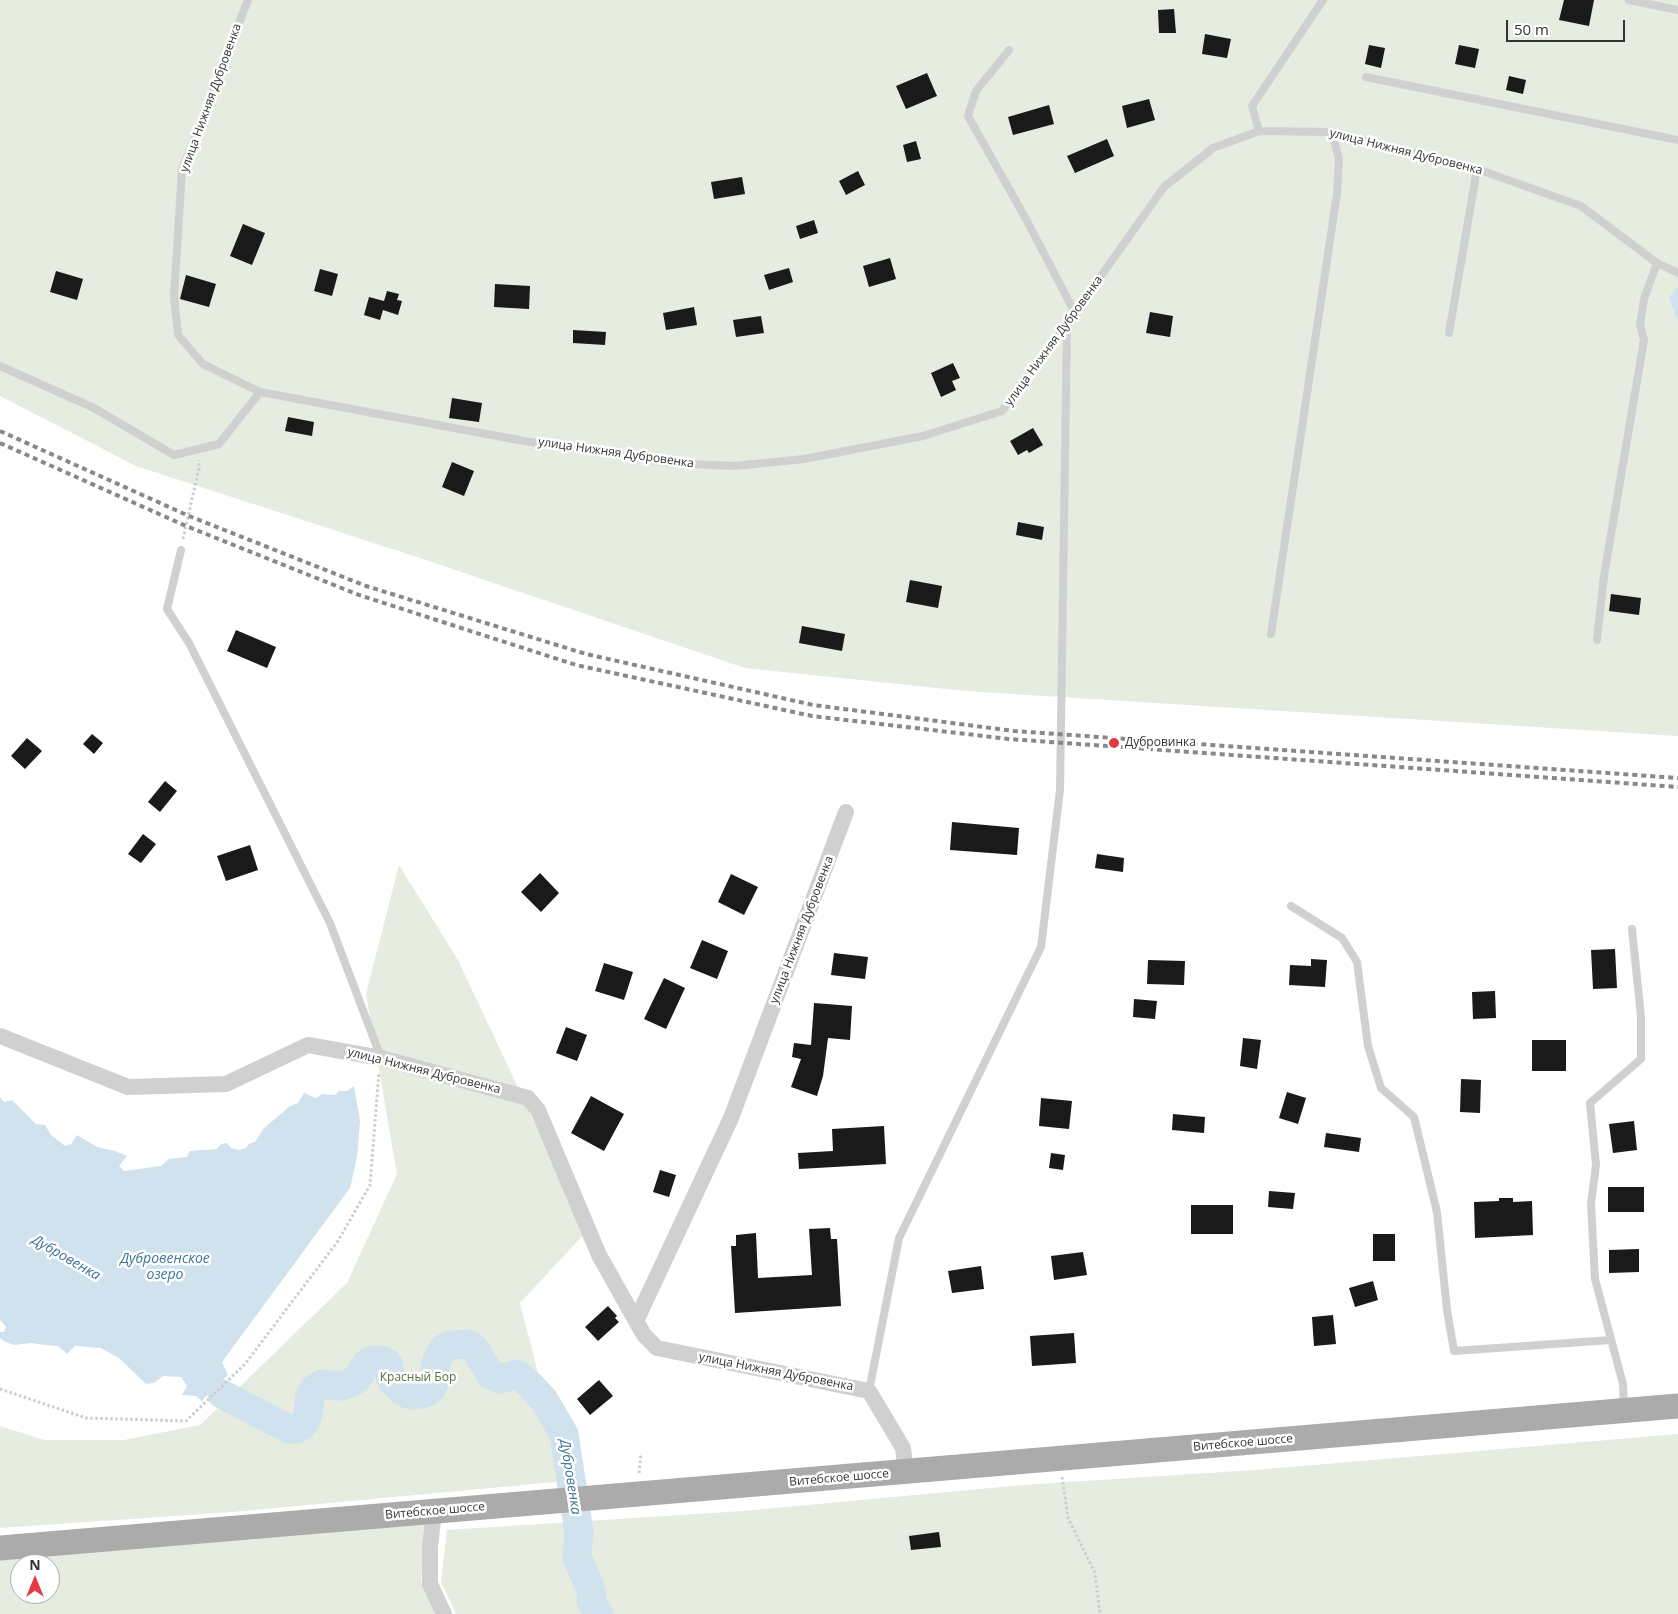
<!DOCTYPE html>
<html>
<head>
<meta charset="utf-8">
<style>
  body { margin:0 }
  #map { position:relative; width:1678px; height:1614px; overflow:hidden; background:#fff; font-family:"Open Sans",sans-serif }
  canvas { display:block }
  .north { position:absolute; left:10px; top:1554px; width:50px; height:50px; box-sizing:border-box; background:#fff; border:1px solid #adadad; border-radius:50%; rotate:0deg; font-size:14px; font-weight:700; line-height:20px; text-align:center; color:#333 }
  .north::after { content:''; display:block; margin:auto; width:18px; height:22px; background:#e63946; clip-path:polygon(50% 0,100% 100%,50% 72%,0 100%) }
  .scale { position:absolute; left:1506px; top:20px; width:119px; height:22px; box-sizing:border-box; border:2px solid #333; border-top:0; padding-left:6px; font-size:15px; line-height:18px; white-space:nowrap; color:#333; -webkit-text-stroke:4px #fff; paint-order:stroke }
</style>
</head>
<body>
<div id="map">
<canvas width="1678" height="1614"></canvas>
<div class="north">N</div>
<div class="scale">50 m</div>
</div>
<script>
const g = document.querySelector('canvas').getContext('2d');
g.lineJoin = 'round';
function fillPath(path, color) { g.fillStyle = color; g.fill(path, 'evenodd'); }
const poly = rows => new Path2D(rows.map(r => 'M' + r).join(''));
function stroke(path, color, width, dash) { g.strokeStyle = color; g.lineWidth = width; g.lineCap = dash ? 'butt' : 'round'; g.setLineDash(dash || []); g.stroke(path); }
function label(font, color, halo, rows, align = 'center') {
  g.font = font + ' "Open Sans",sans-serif'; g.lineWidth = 5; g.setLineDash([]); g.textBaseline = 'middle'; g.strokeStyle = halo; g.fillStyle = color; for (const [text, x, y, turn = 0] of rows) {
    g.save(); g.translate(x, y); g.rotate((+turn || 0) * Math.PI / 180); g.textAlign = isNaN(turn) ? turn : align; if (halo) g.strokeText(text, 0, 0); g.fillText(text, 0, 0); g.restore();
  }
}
fillPath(poly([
  [0,0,1678,0,1678,736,966,691,745,668,417,557,136,466,0,396],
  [399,865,458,960,586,1232,520,1303,566,1481,233,1512,0,1528,0,1426,44,1440,124,1440,200,1425,347,1283,397,1174,366,994],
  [1678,1434,1678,1614,456,1614,441,1582,447,1530,743,1511,1023,1485,1255,1470],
  [427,1519,421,1580,435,1614,0,1614,0,1558],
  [20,1564,50,1564,50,1594,20,1594]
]), '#e6ecdf');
fillPath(poly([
  [1677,288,1678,288,1678,322,1669,297],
  [354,1086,360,1121,357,1157,350,1188,222,1362,228,1375,212,1389,202,1401,196,1396,182,1395,187,1386,181,1377,163,1376,154,1383,146,1384,119,1358,101,1348,75,1346,67,1354,58,1346,44,1345,32,1343,14,1345,5,1342,0,1338,0,1332,4,1332,6,1327,0,1320,0,1097,4,1102,12,1100,36,1124,45,1125,51,1135,65,1146,71,1144,77,1135,97,1147,115,1151,127,1156,119,1166,124,1171,161,1166,169,1159,187,1157,190,1151,217,1149,221,1144,227,1143,231,1148,239,1150,246,1148,249,1144,255,1142,263,1129,290,1106,298,1103,304,1093,316,1098,322,1094,335,1095,339,1091,347,1091]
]), '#cfe2ee');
stroke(poly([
  [222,1394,283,1426,290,1429,297,1429,304,1424,308,1415,310,1395,315,1388,321,1384,341,1386,352,1382,358,1377,367,1363,372,1360,379,1360,385,1361,388,1364,391,1380,403,1391,408,1394,414,1395,425,1393,431,1389,435,1380,435,1368,437,1359,444,1348,451,1345,467,1344,474,1348,491,1375,500,1379,517,1374,530,1385,544,1400,564,1434,579,1532,577,1557,592,1593,591,1601,599,1614]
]), '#cfe2ee', 29);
fillPath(poly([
  [1564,0,1594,0,1589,26,1559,20],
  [1174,9,1176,33,1159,33,1158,10],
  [1205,34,1231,39,1227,58,1202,54],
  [1369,45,1385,48,1381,68,1365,64],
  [1459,45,1479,49,1475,68,1455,64],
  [927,73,937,96,906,109,896,86],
  [1509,76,1526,80,1523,94,1506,90],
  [1149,99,1155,120,1127,128,1122,106],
  [1049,105,1054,124,1013,135,1008,117],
  [1107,139,1114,156,1075,173,1067,156],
  [916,141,921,159,907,162,903,145],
  [858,171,865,185,846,195,839,181],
  [742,177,745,194,714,199,711,182],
  [814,220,818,233,800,239,796,226],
  [243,224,265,233,252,265,230,256],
  [890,258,896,279,869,287,863,266],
  [789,268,793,282,769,290,764,275],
  [320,269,338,274,332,296,314,291],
  [56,271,83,279,77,300,50,292],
  [186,275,216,284,209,307,180,299],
  [495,284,530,286,529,309,494,307],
  [387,291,399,294,397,300,402,301,398,315,383,310,380,320,364,315,369,297,384,301],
  [694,307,697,325,666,330,663,313],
  [1150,312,1173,316,1170,337,1146,333],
  [761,316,764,333,736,337,733,320],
  [573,330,606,332,605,345,573,343],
  [953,363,960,378,952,381,956,390,941,397,931,373],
  [452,398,482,403,479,422,449,418],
  [288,417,314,422,312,436,285,431],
  [1033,428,1043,445,1029,453,1027,450,1018,455,1010,441],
  [452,462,474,471,464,496,442,487],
  [1018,522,1044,527,1042,540,1016,535],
  [910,580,942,586,938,608,906,602],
  [1611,594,1641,598,1639,615,1609,611],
  [802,626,845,634,842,651,799,643],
  [236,630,276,647,267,668,227,651],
  [92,734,103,743,94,754,83,744],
  [27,738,42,751,25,769,11,756],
  [165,781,177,791,160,812,148,802],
  [952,822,1019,828,1017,855,950,850],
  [143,834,156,844,141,863,128,854],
  [250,845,258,870,226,881,217,856],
  [1097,854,1124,858,1123,872,1095,868],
  [540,873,559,893,541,912,521,892],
  [731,874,758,887,744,915,718,902],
  [702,940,728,951,717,979,690,968],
  [1615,949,1617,988,1593,989,1591,950],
  [834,953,868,957,865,979,831,975],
  [1311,959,1327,960,1325,987,1289,985,1290,965,1311,966],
  [1148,960,1185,961,1184,985,1147,984],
  [604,963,633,972,624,1000,595,991],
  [664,978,685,988,666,1029,644,1019],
  [1495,991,1496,1018,1473,1019,1472,992],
  [1134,999,1157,1001,1155,1019,1133,1017],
  [814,1003,852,1006,850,1040,828,1038,823,1076,817,1096,791,1087,801,1059,792,1057,794,1043,811,1045],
  [566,1027,587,1035,577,1061,556,1053],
  [1243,1038,1261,1040,1257,1069,1240,1066],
  [1532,1040,1566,1040,1566,1071,1532,1071],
  [1461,1079,1481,1080,1480,1113,1460,1112],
  [1287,1092,1306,1098,1298,1124,1279,1118],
  [591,1096,624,1114,604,1151,571,1133],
  [1041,1098,1072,1101,1069,1129,1039,1126],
  [1173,1114,1205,1117,1204,1133,1172,1130],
  [1634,1121,1637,1150,1613,1153,1609,1124],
  [884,1126,886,1164,799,1169,798,1153,833,1151,832,1129],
  [1326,1133,1361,1138,1359,1152,1324,1147],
  [1051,1153,1065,1155,1063,1170,1049,1168],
  [660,1170,676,1175,669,1197,653,1192],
  [1608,1187,1644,1187,1644,1212,1608,1212],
  [1269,1191,1295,1193,1293,1209,1268,1207],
  [1499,1198,1513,1198,1513,1202,1532,1201,1533,1235,1475,1238,1474,1202,1499,1201],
  [1191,1205,1233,1205,1233,1234,1191,1234],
  [830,1228,831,1239,837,1239,841,1306,735,1313,731,1246,736,1246,736,1235,756,1233,758,1278,812,1275,809,1229],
  [1373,1234,1395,1234,1395,1261,1373,1261],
  [1639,1249,1639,1272,1609,1273,1609,1250],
  [1083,1252,1087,1275,1054,1280,1051,1256],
  [981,1266,984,1289,952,1293,948,1271],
  [1373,1281,1378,1300,1355,1307,1349,1288],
  [608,1306,617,1316,615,1318,619,1322,598,1341,585,1327],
  [1333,1315,1336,1344,1314,1346,1312,1317],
  [1074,1333,1076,1363,1032,1366,1030,1336],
  [599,1380,613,1396,590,1415,577,1399],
  [939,1532,941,1547,911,1550,909,1536]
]), '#1a1a1a');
stroke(poly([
  [183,539,199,468,199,460],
  [0,1389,86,1418,186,1421,245,1364,338,1241,370,1185,379,1072],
  [639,1473,641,1453],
  [1062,1477,1068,1518,1095,1573,1100,1614]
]), '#cdcdcd', 3, [2.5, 2.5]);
stroke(poly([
  [248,0,182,170,174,296,178,335,203,364,260,392,524,441,670,463,734,466,804,459,923,436,1002,411,1067,324,1164,187,1213,148,1259,131,1332,132,1477,169,1581,206,1657,263,1678,273],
  [1629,0,1678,10],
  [1009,50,976,91,968,116,1026,219,1075,313],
  [1366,77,1678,140],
  [1259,131,1252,106,1323,0],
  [1449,333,1477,169],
  [0,366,94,408,174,455,219,444,260,392],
  [181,550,167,609,189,643,330,923,381,1058],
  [1271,634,1337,194,1339,159,1332,132],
  [1597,640,1604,576,1644,340,1640,325,1644,299,1657,263],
  [1291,906,1342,938,1357,962,1368,1046,1381,1088,1414,1117,1437,1212,1447,1310,1454,1351,1611,1340],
  [869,1391,899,1238,1041,947,1060,790,1067,324],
  [1624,1406,1623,1384,1595,1279,1591,1204,1596,1165,1590,1103,1641,1059,1641,1017,1632,929]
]), '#d0d0d0', 8);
stroke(poly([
  [0,1036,128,1087,226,1084,308,1045,381,1058,528,1098,538,1110,599,1255,636,1321,644,1335,657,1348,869,1391,903,1448,906,1472],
  [636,1321,731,1118,846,812],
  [434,1511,430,1547,430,1584,444,1614]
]), '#d0d0d0', 16);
stroke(poly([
  [0,1548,1678,1406]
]), '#ababab', 25);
stroke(poly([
  [0,431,189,516,366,586,586,654,813,705,1014,731,1678,778],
  [0,443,186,526,359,595,576,665,812,716,1009,739,1678,787]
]), '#888', 4, [5, 4]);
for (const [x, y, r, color] of [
  [1114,743,6,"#e63946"]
]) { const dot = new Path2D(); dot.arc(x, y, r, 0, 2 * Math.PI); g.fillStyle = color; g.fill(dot); stroke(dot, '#fff', 2); }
label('12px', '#333', '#fff', [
  ["улица Нижняя Дубровенка",211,98,-70],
  ["улица Нижняя Дубровенка",1406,152,14],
  ["улица Нижняя Дубровенка",1054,341,-54],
  ["улица Нижняя Дубровенка",616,453,8],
  ["улица Нижняя Дубровенка",802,930,-69],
  ["улица Нижняя Дубровенка",424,1071,14],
  ["улица Нижняя Дубровенка",776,1372,11],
  ["Витебское шоссе",1243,1443,-5],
  ["Витебское шоссе",839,1478,-5],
  ["Витебское шоссе",435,1511,-5]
]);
label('12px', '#333', '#fff', [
  ["Дубровинка",1125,743]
], 'left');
label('12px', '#56703f', '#fff', [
  ["Красный Бор",418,1378]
]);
label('italic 14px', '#3f7597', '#fff', [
  ["Дубровенка",66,1258,30],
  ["Дубровенское",165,1259],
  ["озеро",165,1275],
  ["Дубровенка",570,1477,81]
]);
</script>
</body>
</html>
